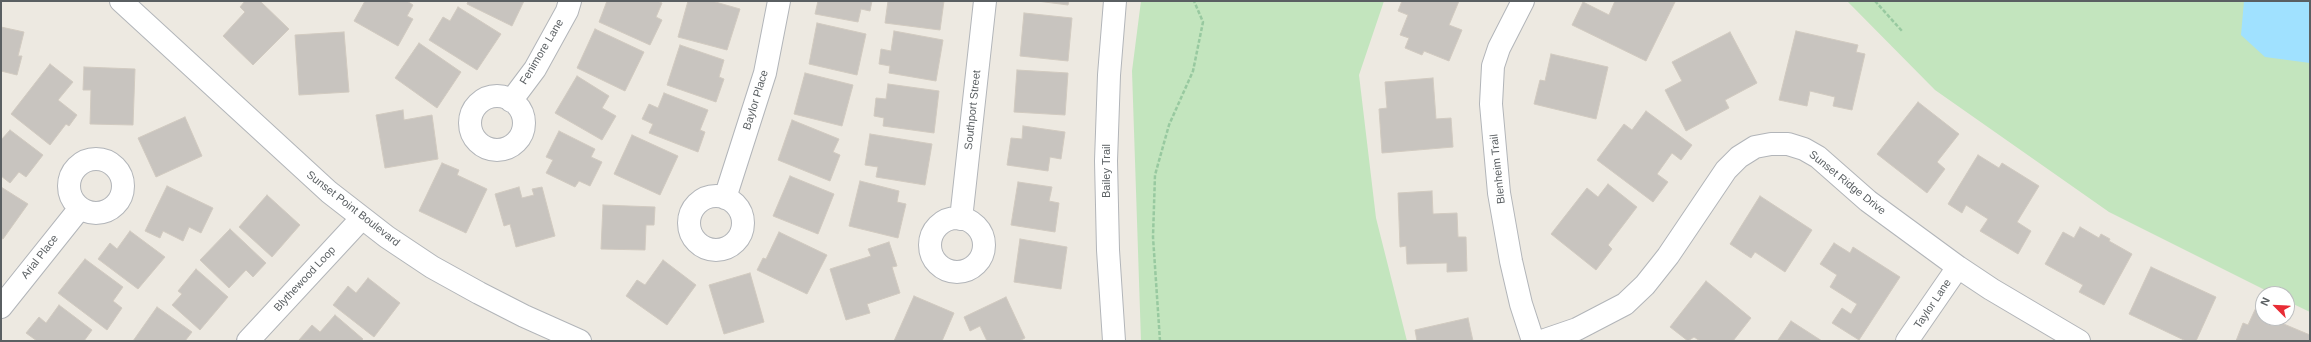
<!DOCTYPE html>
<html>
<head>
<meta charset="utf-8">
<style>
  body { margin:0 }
  #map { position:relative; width:2311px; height:342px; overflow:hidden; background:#ede9e1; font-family:Helvetica,sans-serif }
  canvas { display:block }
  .frame { position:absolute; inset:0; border:2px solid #5a5f62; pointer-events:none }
  .north { position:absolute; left:2255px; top:286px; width:40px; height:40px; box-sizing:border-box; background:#fff; border:1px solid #bdbfc0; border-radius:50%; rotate:294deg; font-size:11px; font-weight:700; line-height:16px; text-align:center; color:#5a5f62 }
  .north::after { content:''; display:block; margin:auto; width:14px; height:18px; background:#e82c35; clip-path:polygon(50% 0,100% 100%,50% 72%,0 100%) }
</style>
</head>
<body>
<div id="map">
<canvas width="2311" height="342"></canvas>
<div class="frame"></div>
<div class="north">N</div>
</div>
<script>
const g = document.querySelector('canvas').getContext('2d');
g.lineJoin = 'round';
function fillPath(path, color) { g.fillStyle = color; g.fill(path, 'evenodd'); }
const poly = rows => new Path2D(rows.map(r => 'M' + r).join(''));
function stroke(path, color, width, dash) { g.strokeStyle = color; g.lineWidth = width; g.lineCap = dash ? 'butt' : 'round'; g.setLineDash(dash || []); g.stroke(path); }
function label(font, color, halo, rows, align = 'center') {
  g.font = font + ' Helvetica,sans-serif'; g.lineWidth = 3.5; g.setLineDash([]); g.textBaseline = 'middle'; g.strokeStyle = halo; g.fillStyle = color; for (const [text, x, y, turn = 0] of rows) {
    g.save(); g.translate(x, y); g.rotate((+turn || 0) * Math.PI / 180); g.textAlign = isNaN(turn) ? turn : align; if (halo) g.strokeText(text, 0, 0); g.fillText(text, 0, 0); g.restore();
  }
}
fillPath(poly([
  [1141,1,1384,1,1359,75,1376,218,1407,341,1141,341,1132,71],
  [1847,1,2310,1,2310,312,2287,301,2287,294,2273,294,2109,212,1935,90]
]), '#c3e5be');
fillPath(poly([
  [2244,1,2310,1,2310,63,2265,57,2241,35]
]), '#a0e1ff');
const building = poly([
  [245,1,260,1,289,29,253,65,223,36,245,12,240,7,245,1],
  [365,1,407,1,413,5,407,16,413,19,398,46,354,21,365,1],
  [468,1,524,1,512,26,467,4,468,1],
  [607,1,657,1,662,3,656,17,662,20,650,45,599,22,607,1],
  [688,1,712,1,740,9,727,50,678,37,688,1],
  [818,1,872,1,870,11,861,9,858,22,815,14,818,1],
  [888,1,944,1,940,30,885,23,888,1],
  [1037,1,1069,1,1068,5,1037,1],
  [1402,1,1459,1,1449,25,1462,30,1449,61,1424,51,1422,55,1405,48,1409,38,1400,35,1408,15,1398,11,1402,1],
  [1615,1,1675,2,1646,61,1572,25,1583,2,1609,15,1615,1],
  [458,7,501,34,477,70,429,40,443,17,450,21,458,7],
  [1024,13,1072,18,1068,61,1020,56,1024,13],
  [817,23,866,34,857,75,809,64,817,23],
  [1,27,24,32,18,56,22,56,17,75,1,71,1,27],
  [595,29,644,52,625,91,577,68,595,29],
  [894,31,943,40,936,81,889,73,890,66,879,64,881,49,891,51,894,31],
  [1796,31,1858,45,1856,52,1865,54,1852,110,1833,106,1835,97,1810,91,1807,106,1779,100,1796,31],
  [344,32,349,92,299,95,295,35,344,32],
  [1730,32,1757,83,1725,100,1729,108,1686,131,1665,90,1682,81,1672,62,1730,32],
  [419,43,461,72,437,108,395,78,419,43],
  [680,45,724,60,719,77,724,79,716,102,667,85,680,45],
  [1551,54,1608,67,1596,119,1534,104,1540,80,1545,81,1551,54],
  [50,64,73,82,58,100,77,115,69,126,66,124,50,145,11,114,50,64],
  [84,67,135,69,133,125,90,124,91,90,83,90,84,67],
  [1017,70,1068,73,1065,115,1014,112,1017,70],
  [805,73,853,85,842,126,794,114,805,73],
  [577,76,609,96,602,108,616,116,602,140,555,113,577,76],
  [1433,78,1436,119,1451,118,1453,147,1382,153,1379,109,1387,108,1385,82,1433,78],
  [888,84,939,91,934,133,883,126,884,118,874,116,876,98,886,99,888,84],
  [664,93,708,110,700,130,705,132,698,152,649,133,653,124,642,119,649,104,658,108,664,93],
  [1918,102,1959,134,1937,162,1945,169,1927,193,1877,154,1918,102],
  [403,110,404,120,432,115,438,159,385,168,376,115,403,110],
  [1646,111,1692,145,1681,160,1672,153,1657,174,1668,182,1653,202,1597,160,1624,124,1632,130,1646,111],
  [185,117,202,156,156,177,138,138,185,117],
  [792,120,839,139,833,152,840,155,830,181,778,160,792,120],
  [1023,126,1065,132,1061,159,1050,157,1048,171,1007,165,1011,138,1022,139,1023,126],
  [10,130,43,155,26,177,19,172,10,183,1,176,1,140,10,130],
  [559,131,595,149,591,157,602,162,590,186,579,181,575,187,546,173,553,160,546,157,559,131],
  [870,134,932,144,925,185,876,177,878,167,865,165,870,134],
  [632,135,678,156,660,195,614,174,632,135],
  [1978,155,1999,168,2002,163,2039,186,2017,222,2031,231,2018,254,1980,231,1988,219,1966,205,1962,213,1948,204,1978,155],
  [442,163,459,170,457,175,487,189,466,233,419,211,442,163],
  [790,176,834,194,818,234,773,216,790,176],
  [860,181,899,191,897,202,906,204,898,238,849,226,860,181],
  [1018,182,1052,187,1049,201,1059,203,1055,232,1011,225,1018,182],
  [1608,184,1637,207,1608,245,1612,249,1596,270,1551,234,1587,188,1598,197,1608,184],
  [167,186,213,208,201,233,189,227,183,241,163,231,160,238,145,231,167,186],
  [1,187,28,204,3,239,1,238,1,187],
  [519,187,522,198,534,195,532,189,542,187,555,236,516,247,510,224,504,226,495,194,519,187],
  [1432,191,1433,214,1457,213,1458,237,1466,237,1467,271,1447,272,1447,263,1407,264,1406,246,1400,247,1398,193,1432,191],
  [267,195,300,225,272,257,239,227,267,195],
  [1760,196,1812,230,1785,272,1755,252,1751,258,1730,244,1760,196],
  [603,205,655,207,654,225,646,225,645,250,601,249,603,205],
  [2080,227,2099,238,2101,234,2110,239,2109,241,2132,254,2104,305,2079,292,2083,285,2045,264,2063,232,2074,238,2080,227],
  [230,229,266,263,253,277,246,270,229,288,200,260,230,229],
  [130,231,165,257,138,289,98,259,110,243,117,249,130,231],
  [779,232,827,255,807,294,757,270,763,258,766,259,779,232],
  [1020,239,1067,247,1061,289,1014,282,1020,239],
  [889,242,897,266,892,267,900,293,867,304,870,313,846,320,830,269,871,256,868,249,889,242],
  [1834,243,1850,253,1853,247,1900,277,1859,340,1832,323,1842,308,1851,314,1857,304,1830,287,1837,275,1820,264,1834,243],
  [85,259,123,287,113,301,122,308,107,330,58,293,85,259],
  [663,260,696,285,667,325,626,296,637,280,645,285,663,260],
  [2151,267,2216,297,2196,341,2186,341,2129,314,2151,267],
  [196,269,228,297,200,330,172,305,182,294,178,291,196,269],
  [750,273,764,322,724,334,709,285,750,273],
  [368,278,400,303,374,337,333,305,348,286,356,293,368,278],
  [1706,281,1751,318,1733,341,1700,341,1694,337,1688,341,1670,327,1706,281],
  [914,296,954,313,942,341,894,341,914,296],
  [1006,297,1025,338,1019,341,987,341,980,326,970,331,964,317,1006,297],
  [2259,301,2263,303,2263,318,2280,318,2279,322,2310,335,2310,341,2236,341,2243,323,2248,325,2259,301],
  [59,305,92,330,84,341,37,341,26,333,39,317,46,323,59,305],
  [157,307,192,332,185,341,133,341,157,307],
  [335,315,363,339,361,341,299,340,312,325,320,332,335,315],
  [1468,318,1473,341,1417,341,1415,330,1468,318],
  [1791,321,1822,341,1778,340,1791,321]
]);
fillPath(building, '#c8c4bf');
stroke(building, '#d1cac0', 1);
const minor = poly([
  [121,1,329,192,387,237,432,267,479,293,524,316,580,341],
  [1523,1,1499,48,1493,66,1491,104,1499,193,1511,261,1521,304,1533,341],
  '470 123a27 27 0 1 1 54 0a27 27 0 1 1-54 0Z',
  [511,101,535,69,567,11,570,1],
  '69 186a27 27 0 1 1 54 0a27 27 0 1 1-54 0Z',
  '689 223a27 27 0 1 1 54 0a27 27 0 1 1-54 0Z',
  [725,198,765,73,779,1],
  '930 245a27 27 0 1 1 54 0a27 27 0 1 1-54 0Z',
  [961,219,985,1],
  [1,307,80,208],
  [248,341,362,218],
  [1114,341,1108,250,1106,161,1109,75,1115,1],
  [1542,341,1577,329,1625,304,1645,285,1668,256,1726,170,1739,157,1755,147,1771,144,1788,144,1804,149,1818,157,1868,201,1958,267,1991,289,2079,341],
  [1907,341,1958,267]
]);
stroke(minor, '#b2b5b9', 24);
stroke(poly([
  [1875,1,1902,31],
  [1160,341,1153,237,1155,175,1169,125,1193,71,1203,22,1194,1]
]), '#98c9a0', 2.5, [4, 2]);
stroke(minor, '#fff', 22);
label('11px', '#5a5f62', '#fff', [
  ["Fenimore Lane",542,52,-59],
  ["Baylor Place",756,100,-73],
  ["Southport Street",973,110,-84],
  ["Blenheim Trail",1498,169,-96],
  ["Bailey Trail",1107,171,-90],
  ["Sunset Ridge Drive",1847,183,39],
  ["Sunset Point Boulevard",353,209,38],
  ["Arial Place",40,257,-52],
  ["Blythewood Loop",305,279,-47],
  ["Taylor Lane",1933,304,-56]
]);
</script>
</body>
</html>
